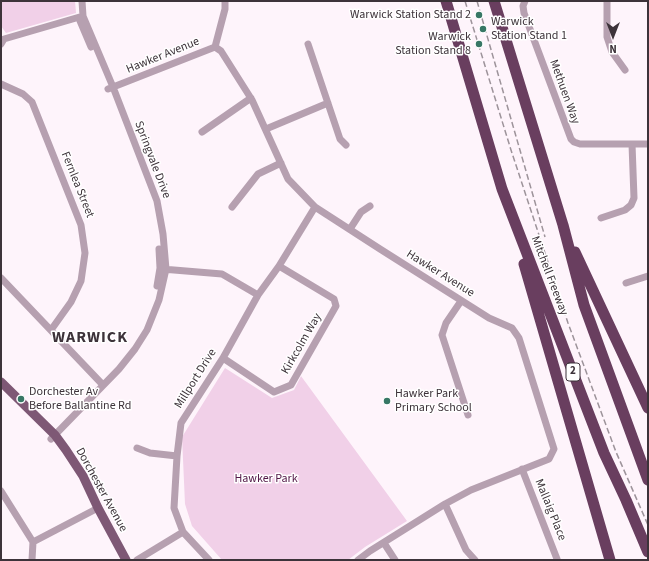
<!DOCTYPE html>
<html>
<head>
<meta charset="utf-8">
<style>
  body { margin:0 }
  #map { position:relative; width:649px; height:561px; overflow:hidden; background:#fef4fb; font-family:"Source Sans 3",sans-serif }
  canvas { display:block }
  .frame { position:absolute; inset:0; border:2px solid #3d333a; pointer-events:none }
  .north { position:absolute; left:593px; top:16px; width:40px; height:40px; -webkit-text-stroke:3px #fff; paint-order:stroke; rotate:180deg; font-size:11px; font-weight:700; line-height:16px; text-align:center; color:#3d333a }
  .north::after { content:''; display:block; margin:auto; width:14px; height:18px; background:#3d333a; clip-path:polygon(50% 0,100% 100%,50% 72%,0 100%) }
</style>
</head>
<body>
<div id="map">
<canvas width="649" height="561"></canvas>
<div class="frame"></div>
<div class="north">N</div>
</div>
<script>
const g = document.querySelector('canvas').getContext('2d');
g.lineJoin = 'round';
function fillPath(path, color) { g.fillStyle = color; g.fill(path, 'evenodd'); }
const poly = rows => new Path2D(rows.map(r => 'M' + r).join(''));
function stroke(path, color, width, dash) { g.strokeStyle = color; g.lineWidth = width; g.lineCap = dash ? 'butt' : 'round'; g.setLineDash(dash || []); g.stroke(path); }
function label(font, color, halo, rows, align = 'center') {
  g.font = font + ' "Source Sans 3",sans-serif'; g.lineWidth = 3; g.setLineDash([]); g.textBaseline = 'middle'; g.strokeStyle = halo; g.fillStyle = color; for (const [text, x, y, turn = 0] of rows) {
    g.save(); g.translate(x, y); g.rotate((+turn || 0) * Math.PI / 180); g.textAlign = isNaN(turn) ? turn : align; if (halo) g.strokeText(text, 0, 0); g.fillText(text, 0, 0); g.restore();
  }
}
fillPath(poly([
  [1,1,75,1,76,13,6,33,1,26],
  [225,368,272,398,294,390,301,376,407,521,365,547,348,560,222,560,192,526,185,504,182,437]
]), '#f1d0e8');
stroke(poly([
  [525,1,523,6,524,13,571,139,574,142,580,144,648,144],
  [607,1,607,37,612,52,625,70],
  [80,21,91,47],
  [1,44,4,39,83,16],
  [308,44,340,139,346,145],
  [215,47,225,9,225,1],
  [1,84,23,94,32,102,81,225,85,253,81,281,71,302,51,330],
  [108,89,215,47,221,51,252,100,288,179,315,207,380,249,489,318,512,328,519,338,554,449,549,459,471,490,445,504,370,551,358,560],
  [266,129,328,103],
  [202,132,251,98],
  [232,207,258,174,281,163],
  [601,218,625,210,631,205,634,198,632,144],
  [350,229,361,212,370,206],
  [162,269,222,274,258,295],
  [1,278,103,385],
  [626,283,648,276],
  [157,286,160,268,159,249],
  [461,301,446,323,442,335,468,415],
  [223,358,274,392,291,385,336,306,334,299,279,266],
  [51,439,119,369,135,349,147,330,159,300,166,269,163,234,157,201,113,87,83,16,82,1],
  [137,448,150,453,177,456],
  [522,469,557,559],
  [1,491,33,542,32,560],
  [445,504,466,550,475,560],
  [183,532,209,560],
  [33,542,98,508],
  [384,543,395,560],
  [137,560,183,532,174,508,177,456,181,423,223,358,258,295,279,266,315,207]
]), '#b6a0b0', 7);
stroke(poly([
  [1,382,55,435,66,450,83,476,98,508,126,560]
]), '#7e5875', 9);
stroke(poly([
  [446,1,502,189,604,453,626,500,648,552],
  [494,1,563,225,584,305,648,480],
  [575,252,648,408],
  [524,264,610,560]
]), '#693e5f', 11);
stroke(poly([
  [465,1,511,150,568,323,616,452,648,525],
  [477,1,545,237]
]), '#9d939a', 1.5, [6, 3]);
for (const [x, y, r, color] of [
  [479,15,4,"#377765"],
  [483,29,4,"#377765"],
  [479,44,4,"#377765"],
  [21,399,4,"#377765"],
  [387,401,4,"#377765"]
]) { const dot = new Path2D(); dot.arc(x, y, r, 0, 2 * Math.PI); g.fillStyle = color; g.fill(dot); stroke(dot, '#fff', 1.5); }
for (const [x, y, w] of [
  [573,372,14]
]) { const box = new Path2D(); box.roundRect(x - w / 2, y - 9, w, 18, 3); g.fillStyle = '#fff'; g.fill(box); stroke(box, '#3d333a', 1); }
label('bold 11px', '#3d333a', null, [
  ["2",573,372]
]);
label('12px', '#3d333a', '#fff', [
  ["Warwick Station Stand 2",471,15,"right"],
  ["Warwick",491,22],
  ["Station Stand 1",491,36],
  ["Warwick",471,37,"right"],
  ["Station Stand 8",471,51,"right"],
  ["Dorchester Av",29,392],
  ["Before Ballantine Rd",29,406],
  ["Hawker Park",395,394],
  ["Primary School",395,408]
], 'left');
label('12px', '#3d333a', '#fff', [
  ["Hawker Avenue",163,56,-22],
  ["Methuen Way",564,92,70],
  ["Springvale Drive",152,160,69],
  ["Fernlea Street",77,185,68],
  ["Hawker Avenue",440,274,32],
  ["Mitchell Freeway",549,276,69],
  ["Kirkcolm Way",302,344,-60],
  ["Millport Drive",196,379,-58],
  ["Dorchester Avenue",101,490,61],
  ["Mallaig Place",550,510,68]
]);
label('12px', '#521747', '#fff', [
  ["Hawker Park",266,479]
]);
g.letterSpacing = '1px';
label('bold 16px', '#3d333a', '#fff', [
  ["WARWICK",90,338]
]);
g.letterSpacing = '0px';
</script>
</body>
</html>
